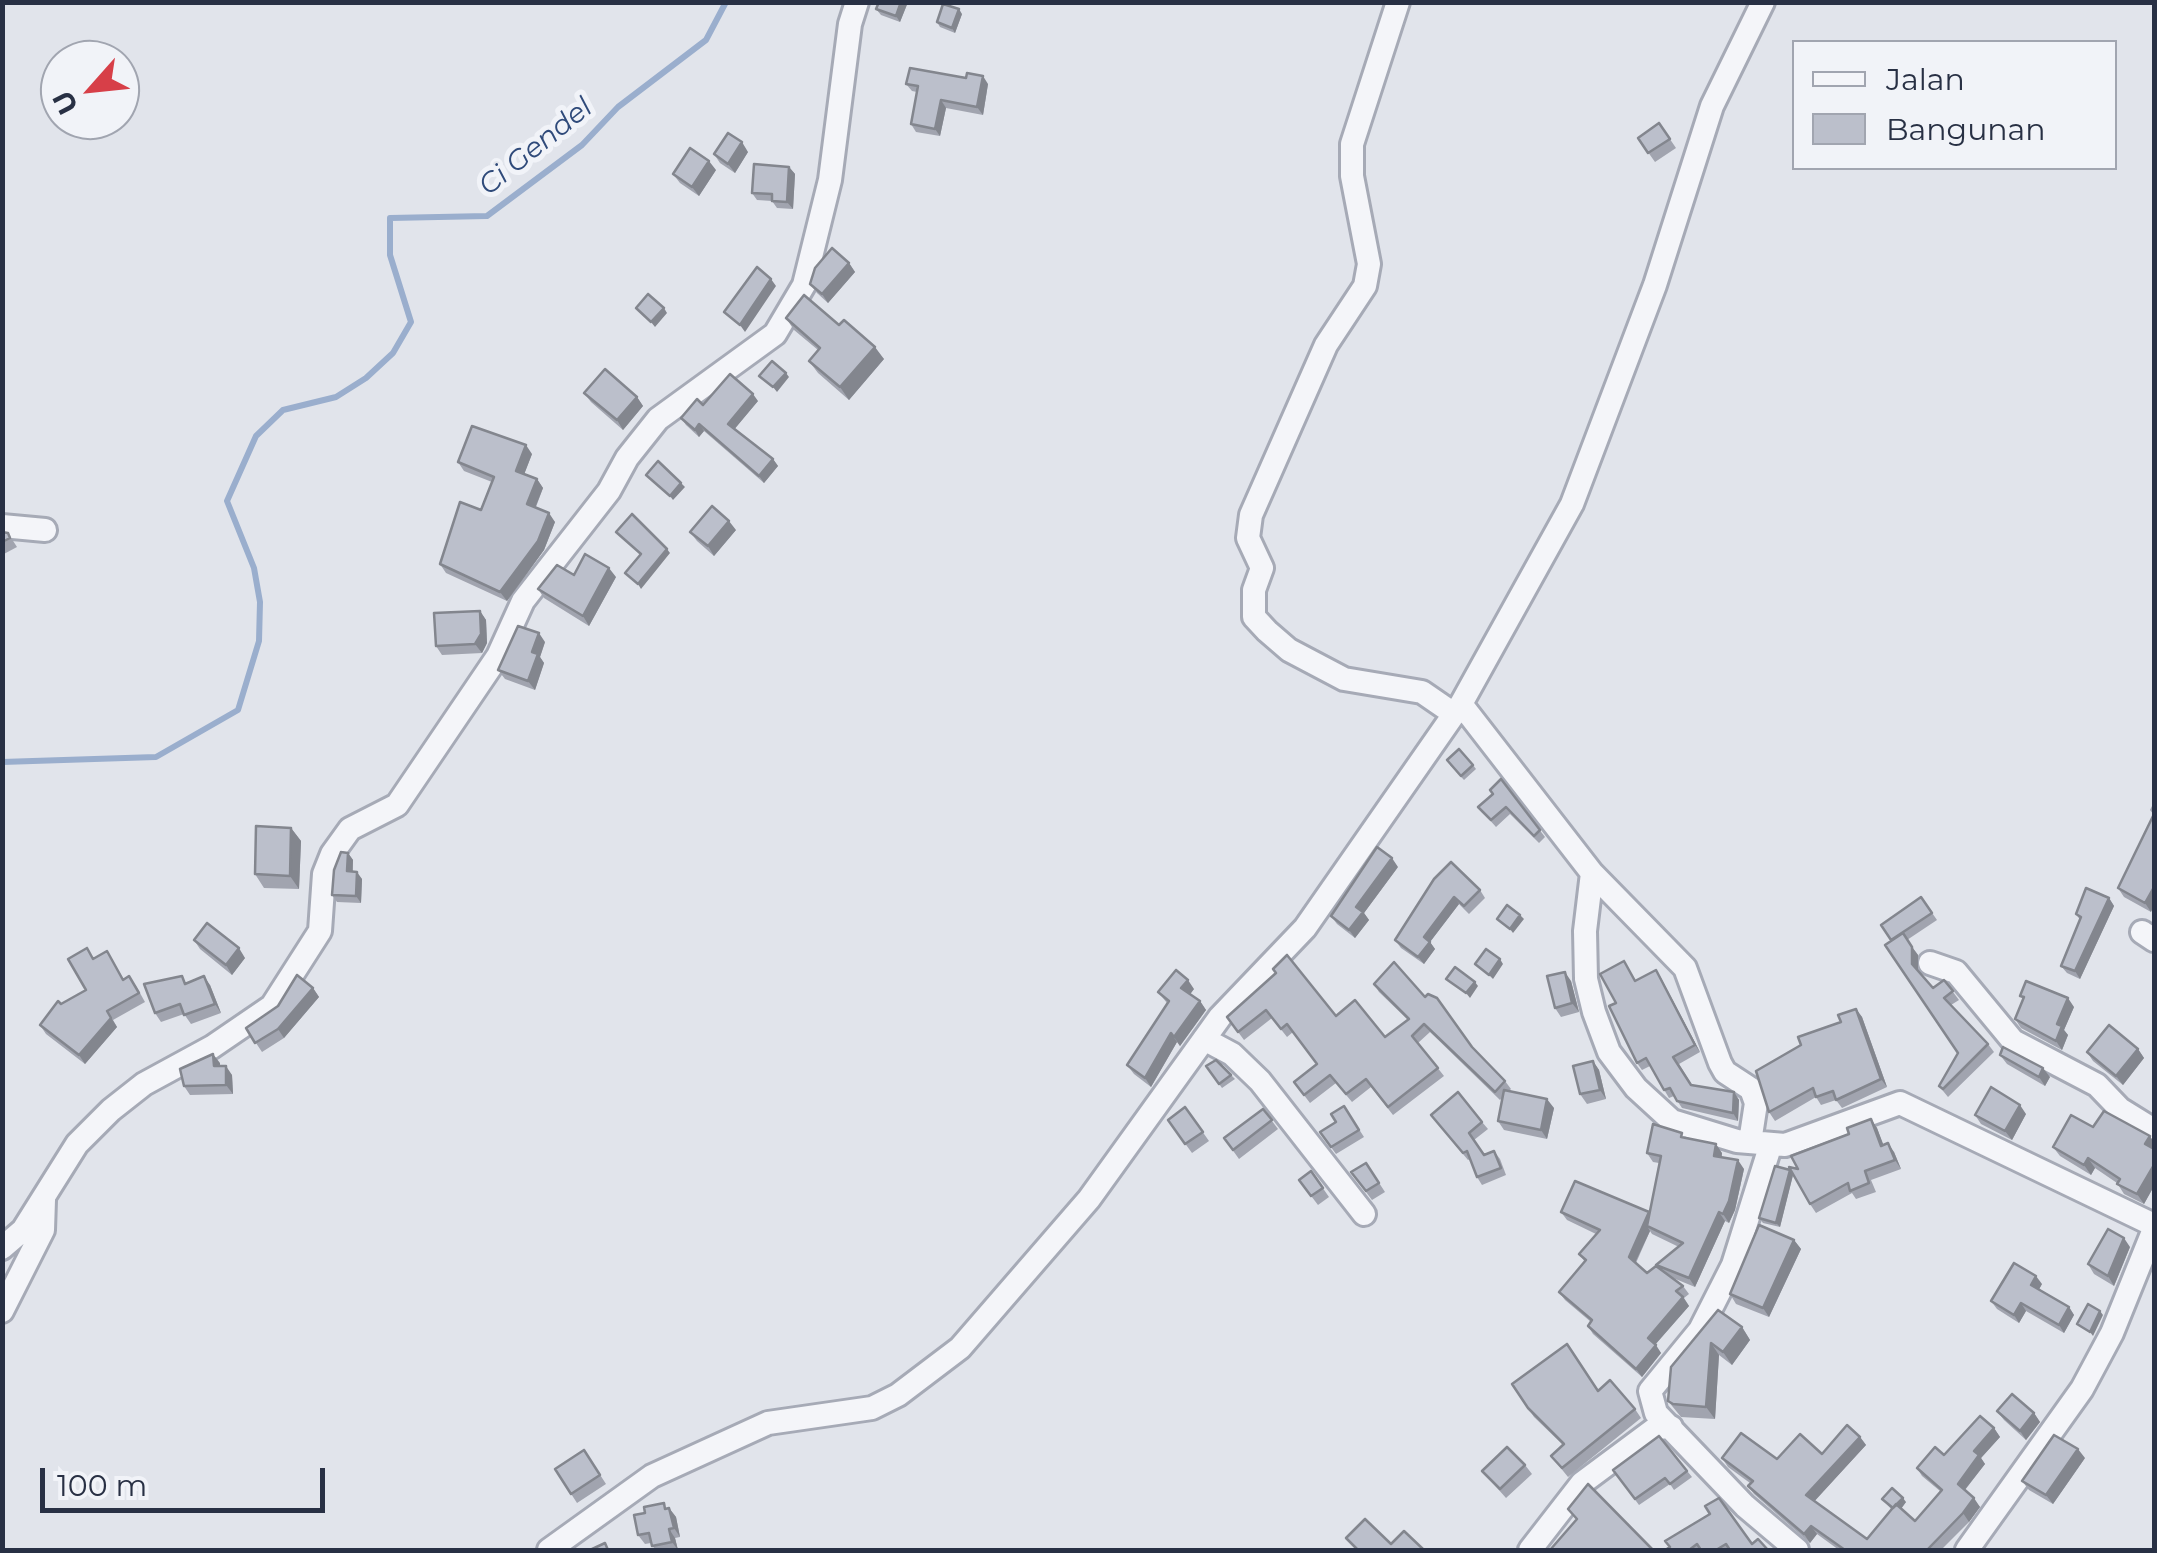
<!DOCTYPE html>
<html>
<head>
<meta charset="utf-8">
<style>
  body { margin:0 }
  #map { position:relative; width:2157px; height:1553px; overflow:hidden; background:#e1e4eb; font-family:Montserrat,sans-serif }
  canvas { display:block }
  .frame { position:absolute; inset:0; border:5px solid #283044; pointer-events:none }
  .legend { position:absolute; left:1792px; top:40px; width:325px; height:130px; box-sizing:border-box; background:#f1f3f8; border:2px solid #a1a5b0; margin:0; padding:12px 18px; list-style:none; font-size:30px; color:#283044 }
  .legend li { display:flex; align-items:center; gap:20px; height:50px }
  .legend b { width:50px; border:2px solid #a1a5b0 }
  .north { position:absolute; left:40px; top:40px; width:100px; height:100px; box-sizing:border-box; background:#f1f3f8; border:2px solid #a1a5b0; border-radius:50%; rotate:243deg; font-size:28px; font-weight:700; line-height:40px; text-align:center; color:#283044 }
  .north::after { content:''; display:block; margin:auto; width:35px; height:45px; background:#d73f48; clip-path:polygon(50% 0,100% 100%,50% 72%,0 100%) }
  .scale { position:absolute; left:40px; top:1468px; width:285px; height:45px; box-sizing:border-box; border:5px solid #283044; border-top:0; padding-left:12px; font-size:30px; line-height:35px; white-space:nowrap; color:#283044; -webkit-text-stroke:8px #f1f3f8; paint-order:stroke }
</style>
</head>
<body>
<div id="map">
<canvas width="2157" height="1553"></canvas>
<div class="frame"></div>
<ul class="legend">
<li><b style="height:12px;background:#f4f5f9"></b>Jalan</li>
<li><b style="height:28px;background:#bbbfcb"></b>Bangunan</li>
</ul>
<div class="north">U</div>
<div class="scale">100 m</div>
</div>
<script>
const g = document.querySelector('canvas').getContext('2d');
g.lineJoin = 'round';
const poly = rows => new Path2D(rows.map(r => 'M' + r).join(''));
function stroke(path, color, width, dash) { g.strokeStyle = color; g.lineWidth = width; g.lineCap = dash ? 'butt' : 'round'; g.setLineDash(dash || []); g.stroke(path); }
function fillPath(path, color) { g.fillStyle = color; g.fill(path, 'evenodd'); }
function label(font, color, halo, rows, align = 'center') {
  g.font = font + ' Montserrat,sans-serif'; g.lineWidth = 10; g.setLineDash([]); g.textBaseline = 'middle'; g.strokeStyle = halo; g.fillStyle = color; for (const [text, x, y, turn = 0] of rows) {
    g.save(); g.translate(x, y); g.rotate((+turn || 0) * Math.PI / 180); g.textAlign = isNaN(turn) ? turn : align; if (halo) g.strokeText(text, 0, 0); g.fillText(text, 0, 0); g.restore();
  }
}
stroke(poly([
  [2,762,156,757,238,710,259,641,260,602,254,568,227,501,256,436,283,410,336,397,366,378,393,353,411,322,390,255,390,218,487,216,582,145,618,107,706,40,726,2]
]), '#9aaecd', 6);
const minor = poly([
  [1398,2,1352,144,1352,176,1369,264,1365,286,1326,345,1251,515,1248,538,1262,568,1254,590,1254,617,1267,631,1289,650,1344,679,1422,692,1454,714],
  [2,526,45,530],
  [1461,704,1592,873,1585,931,1586,979,1594,1012,1609,1052,1636,1088,1672,1121,1737,1141,1785,1145,1900,1103,2154,1225],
  [1592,873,1685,968,1720,1063,1725,1072,1751,1089,1756,1103,1750,1142],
  [2142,932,2154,940],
  [1930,963,1956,972,2013,1041,2097,1085,2120,1109,2154,1130],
  [1204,1039,1232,1054,1260,1081,1364,1214],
  [1770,1147,1733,1265,1700,1330,1650,1391,1656,1413,1745,1506,1797,1550],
  [2,1248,23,1230,77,1144,111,1110,144,1084,212,1047,272,1006,320,931,324,874,332,854,350,829,397,805,498,656,523,601,609,491,627,458,658,419,775,334,804,285,830,180,850,24,857,2],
  [2,1311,43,1230,44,1200],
  [549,1550,652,1476,768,1423,872,1408,898,1395,960,1348,1089,1199,1220,1017,1305,928,1461,704,1572,504,1655,285,1712,106,1763,2],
  [1530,1550,1582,1483,1656,1428,1671,1427],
  [1967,1550,2082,1389,2112,1333,2154,1229]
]);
stroke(minor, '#a6aab6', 28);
stroke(minor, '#f4f5f9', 22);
fillPath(poly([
  [879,2,908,2,900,22,881,15,876,9],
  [962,14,955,33,940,27,937,22],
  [906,84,988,84,983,115,946,108,940,136,916,132,911,124,917,92,912,91],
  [1659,123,1676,148,1655,162,1638,138],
  [748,152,735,173,720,163,714,154],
  [789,167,795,174,793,209,777,208,772,201,757,200,752,193],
  [716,170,699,196,680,183,673,174],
  [849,263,855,272,828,303,817,293,810,284],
  [786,318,839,325,884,359,849,400,818,373,809,361,818,350,794,330],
  [584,393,637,397,643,406,623,430,591,402],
  [758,401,734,429,773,459,778,466,764,483,704,431,699,437,686,425,681,418,703,405],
  [532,454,524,474,537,479,543,488,536,507,555,522,544,550,507,601,446,573,440,564,481,510,492,482,464,471,458,462],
  [736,530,714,556,697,541,690,532],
  [2,532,8,533,17,547,2,555],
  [616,577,589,626,544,598,538,589],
  [480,611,486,620,487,643,482,653,442,655,436,646],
  [545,642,540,657,544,663,535,690,505,679,498,670],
  [1450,765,1473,765,1476,769,1464,780],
  [1501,779,1545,837,1539,843,1510,814,1496,827,1478,807,1493,794],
  [2154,802,2151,912,2124,897,2118,888,2154,815,2150,810],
  [291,828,301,841,299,889,264,888,255,874],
  [348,853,353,860,353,872,362,879,361,903,337,902,332,895],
  [1398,867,1364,913,1369,920,1355,938,1337,924,1331,916],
  [1434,879,1480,890,1485,898,1469,914,1459,904,1430,942,1435,949,1424,964,1401,948,1395,940],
  [1921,897,1937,920,1907,940,1918,955,1918,970,1933,988,1944,980,1959,1000,1951,1005,1988,1044,1994,1052,1948,1097,1939,1086,1958,1053,1892,940],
  [2109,898,2114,906,2080,979,2067,973,2061,966,2080,920,2076,914],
  [194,940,245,958,232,975,200,949],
  [94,959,113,961,124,980,136,986,145,1002,113,1020,117,1027,85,1064,46,1034,40,1025,61,1004,86,990],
  [1624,961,1636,981,1656,970,1700,1052,1679,1064,1692,1085,1734,1092,1739,1100,1738,1121,1682,1108,1674,1096,1669,1098,1650,1066,1642,1070,1637,1063,1616,1003],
  [1276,973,1336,1016,1385,1037,1408,1020,1379,992,1374,984,1472,1047,1505,1081,1511,1089,1509,1091,1554,1108,1547,1139,1504,1130,1498,1121,1502,1098,1500,1100,1430,1032,1418,1043,1444,1076,1393,1115,1371,1087,1352,1102,1336,1083,1310,1103,1294,1082,1317,1064,1293,1032,1287,1037,1272,1018,1244,1040,1227,1017],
  [1571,981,1579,1012,1561,1017,1555,1008],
  [187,983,210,985,221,1013,191,1024,184,1014,161,1022,155,1013],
  [313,988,319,997,284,1038,262,1052,246,1028],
  [1194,989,1190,994,1200,1001,1206,1010,1180,1046,1177,1042,1151,1087,1134,1074,1127,1065,1167,1003,1158,992],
  [2020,996,2074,1007,2064,1030,2068,1035,2062,1050,2021,1028,2015,1019,2023,999],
  [1856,1009,1862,1017,1887,1087,1842,1108,1836,1100,1821,1105,1816,1097,1775,1121,1769,1112,1841,1022],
  [2138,1049,2144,1058,2123,1085,2093,1061,2087,1052],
  [2000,1055,2050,1077,2045,1086,2007,1064],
  [1593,1061,1599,1070,1606,1099,1587,1104,1580,1094],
  [220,1063,220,1066,232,1075,233,1094,190,1095,184,1086],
  [1206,1066,1231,1075,1235,1079,1222,1088],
  [1344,1106,1364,1137,1336,1154,1320,1132,1336,1122],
  [1185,1107,1209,1141,1192,1153,1168,1120],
  [1263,1109,1278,1129,1239,1159,1224,1138],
  [2026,1114,2012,1140,1981,1124,1975,1115],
  [1871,1119,1877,1128,1883,1145,1894,1152,1901,1169,1871,1180,1876,1192,1856,1199,1852,1193,1816,1213,1810,1204,1798,1169],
  [1436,1122,1482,1122,1488,1129,1474,1140,1485,1155,1494,1151,1500,1159,1506,1175,1482,1185,1477,1177,1470,1159,1468,1160],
  [2093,1127,2150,1136,2154,1143,2154,1186,2144,1204,2124,1194,2117,1183,2095,1168,2091,1175,2060,1156,2053,1147],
  [1685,1138,1722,1153,1722,1157,1744,1169,1735,1210,1729,1223,1725,1221,1695,1287,1673,1278,1683,1286,1689,1294,1684,1298,1689,1306,1655,1345,1661,1353,1642,1377,1593,1334,1588,1326,1591,1322,1565,1300,1559,1292,1585,1262,1579,1254,1596,1234,1567,1220,1561,1212,1649,1213,1659,1163,1653,1162,1647,1153],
  [1650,1231,1652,1234,1679,1247,1647,1273,1636,1263],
  [1366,1163,1385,1192,1372,1200,1351,1172],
  [1311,1171,1329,1197,1318,1205,1299,1180],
  [1793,1175,1780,1227,1763,1223,1759,1218],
  [1794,1240,1801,1249,1769,1317,1736,1304,1730,1294],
  [2130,1247,2114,1286,2094,1274,2088,1264],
  [2042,1284,2039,1289,2069,1307,2074,1315,2064,1333,2026,1311,2019,1323,1997,1309,1991,1301],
  [1742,1327,1750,1340,1732,1365,1719,1355,1715,1419,1681,1417,1668,1401,1671,1367],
  [1512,1384,1635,1409,1641,1418,1568,1477,1551,1456,1563,1445,1534,1417],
  [1997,1411,2034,1413,2040,1422,2026,1440,2004,1420],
  [1994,1428,2000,1437,1981,1458,1985,1464,1965,1490,1980,1507,1969,1522,1941,1550,1839,1550,1817,1534,1810,1543,1754,1494,1748,1486,1750,1483,1728,1467,1722,1458,1777,1459,1822,1454,1860,1437,1866,1445,1814,1501,1867,1539,1892,1510,1882,1499,1906,1502,1901,1509,1915,1521,1940,1491,1922,1476,1917,1468],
  [1659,1436,1692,1477,1674,1490,1670,1484,1639,1505,1613,1470],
  [584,1450,606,1484,577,1503,555,1469],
  [2085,1458,2053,1504,2029,1490,2022,1481],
  [1525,1465,1532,1474,1506,1498,1482,1471],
  [668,1508,669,1508,676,1517,680,1537,675,1538,678,1550,655,1550,651,1543,645,1544,638,1535],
  [1665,1541,1752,1544,1768,1550,1665,1550,1670,1547]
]), '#a1a4af');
fillPath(poly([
  [901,2,908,2,900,22,896,16],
  [959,9,962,14,955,33,952,28],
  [983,76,988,84,983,115,977,107],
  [941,100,946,108,940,136,935,129],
  [742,142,748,152,735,173,728,164],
  [709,161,716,170,699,196,692,187],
  [789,167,795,174,793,209,787,202],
  [849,263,855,272,828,303,822,294],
  [771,279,776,286,745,332,740,325],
  [664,308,667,313,655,327,651,322],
  [875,347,884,359,849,400,840,387],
  [786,373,789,377,777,392,773,387],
  [753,394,758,401,733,431,728,424],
  [637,397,643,406,623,430,617,420],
  [699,424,704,431,699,437,695,430],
  [526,445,532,454,522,480,516,471],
  [773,459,778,466,764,483,759,476],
  [537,479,543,488,533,513,527,504],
  [681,483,685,487,673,500,670,496],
  [549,513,555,522,544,550,507,601,500,592],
  [729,521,736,530,714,556,708,546],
  [667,549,670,553,641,589,638,584],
  [609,568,616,577,589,626,583,616],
  [480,611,486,620,487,643,482,653,475,644],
  [539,633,545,642,540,657,544,663,535,690,528,681,532,652],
  [291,828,301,841,299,889,290,876],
  [348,853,353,860,352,879,347,871],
  [1392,858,1398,867,1364,913,1369,920,1355,938,1349,930,1356,907],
  [357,872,362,879,361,903,356,896],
  [2154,887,2154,906,2151,912,2145,903],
  [1454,897,1459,904,1430,942,1435,949,1424,964,1418,957,1424,937],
  [2109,898,2114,906,2080,979,2075,971],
  [1520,915,1524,919,1513,933,1510,929],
  [1912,947,1918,955,1918,972,1912,964],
  [239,948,245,958,232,975,226,965],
  [1500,959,1503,964,1493,979,1489,975],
  [1656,970,1661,978,1700,1052,1695,1045],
  [1565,972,1571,981,1579,1012,1572,1003],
  [204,976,210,985,221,1013,215,1004],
  [1188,980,1194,989,1188,997,1181,988],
  [1475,982,1478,986,1470,998,1466,993],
  [313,988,319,997,284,1038,278,1029],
  [2068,998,2074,1007,2064,1030,2068,1035,2062,1050,2056,1041,2057,1024],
  [1200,1001,1206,1010,1180,1046,1174,1037],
  [1856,1009,1862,1017,1887,1087,1881,1079],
  [107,1011,117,1027,85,1064,79,1055],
  [1171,1033,1177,1042,1151,1087,1145,1078],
  [2138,1049,2144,1058,2123,1085,2116,1076],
  [213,1054,220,1063,220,1075,214,1066],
  [1593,1061,1599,1070,1606,1099,1600,1090],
  [226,1066,232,1075,233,1094,226,1085],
  [2043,1068,2050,1077,2045,1086,2039,1077],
  [1734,1092,1739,1100,1738,1121,1733,1113],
  [1547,1099,1554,1108,1547,1139,1541,1130],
  [2020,1105,2026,1114,2012,1140,2005,1131],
  [1871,1119,1877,1128,1887,1154,1881,1146],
  [2150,1136,2154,1143,2154,1149,2145,1144],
  [1888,1143,1894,1152,1901,1169,1895,1160],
  [1716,1144,1722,1153,1720,1164,1714,1156],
  [2088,1158,2095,1168,2091,1175,2084,1165],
  [1738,1160,1744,1169,1735,1210,1729,1223,1723,1214],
  [2154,1165,2154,1186,2144,1204,2137,1194],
  [1790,1170,1793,1175,1780,1227,1776,1223],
  [1649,1212,1647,1226,1650,1231,1634,1265,1629,1257],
  [1719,1212,1725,1221,1695,1287,1689,1278],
  [2124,1238,2130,1247,2114,1286,2108,1276],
  [1794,1240,1801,1249,1769,1317,1763,1308],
  [2036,1276,2042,1284,2037,1293,2031,1285],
  [1683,1297,1689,1306,1653,1347,1648,1338],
  [2021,1303,2026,1311,2019,1323,2014,1315],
  [2069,1307,2074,1315,2064,1333,2059,1325],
  [2100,1311,2103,1315,2093,1336,2090,1332],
  [1742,1327,1750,1340,1732,1365,1723,1352],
  [1711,1343,1719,1355,1715,1419,1706,1407],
  [1656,1345,1661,1353,1642,1377,1636,1369],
  [2034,1413,2040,1422,2026,1440,2020,1431],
  [1994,1428,2000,1437,1981,1458,1985,1464,1963,1492,1958,1484,1974,1451],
  [1860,1437,1866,1445,1812,1504,1806,1495],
  [2078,1449,2085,1458,2053,1504,2046,1495],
  [1903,1498,1906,1502,1897,1514,1894,1509],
  [1974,1498,1980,1507,1969,1522,1963,1513],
  [669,1508,676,1517,680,1537,674,1528],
  [1811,1526,1817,1534,1810,1543,1804,1534],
  [669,1529,675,1538,678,1550,672,1542]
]), '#83868e');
const building = poly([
  [879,2,901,2,896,16,876,9,879,2],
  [943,4,959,9,952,28,937,22,943,4],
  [910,68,966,78,967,73,983,76,977,107,941,100,935,129,911,124,918,86,906,84,910,68],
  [1659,123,1670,139,1648,153,1638,138,1659,123],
  [728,133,742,142,728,164,714,154,728,133],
  [690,148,709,161,692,187,673,174,690,148],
  [754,164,789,167,787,202,772,201,772,194,752,193,754,164],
  [832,248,849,263,822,294,810,284,815,268,832,248],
  [757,267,771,279,740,325,724,312,757,267],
  [648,294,664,308,651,322,636,308,648,294],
  [804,295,839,325,844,320,875,347,840,387,809,361,820,348,786,318,804,295],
  [772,361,786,373,773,387,759,376,772,361],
  [605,369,637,397,617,420,584,393,605,369],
  [730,374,753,394,728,424,773,459,759,476,699,424,695,430,681,418,697,399,703,405,730,374],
  [472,426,526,445,516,471,537,479,527,504,549,513,538,541,500,592,440,564,460,502,481,510,494,477,458,462,472,426],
  [658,461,681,483,670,496,646,475,658,461],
  [712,506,729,521,708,546,690,532,712,506],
  [632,514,667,549,638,584,625,573,641,554,616,532,632,514],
  [2,532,8,533,10,538,2,542,2,532],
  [585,554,609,568,583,616,538,589,557,565,574,575,585,554],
  [480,611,481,634,475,644,436,646,434,613,480,611],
  [518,626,539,633,532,652,538,654,528,681,498,670,518,626],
  [1459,749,1473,765,1461,776,1447,760,1459,749],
  [1501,779,1540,830,1534,836,1506,807,1491,820,1478,807,1493,794,1490,790,1501,779],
  [2154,814,2154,887,2145,903,2118,888,2154,814],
  [256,826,291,828,290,876,255,874,256,826],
  [1377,847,1392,858,1356,907,1363,912,1349,930,1331,916,1377,847],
  [341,852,348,853,347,871,357,872,356,896,332,895,334,870,341,852],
  [1451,862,1480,890,1464,906,1454,897,1424,937,1430,942,1418,957,1395,940,1434,879,1451,862],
  [2086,888,2109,898,2075,971,2061,966,2081,917,2076,914,2086,888],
  [1921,897,1932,913,1891,940,1881,925,1921,897],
  [1507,905,1520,915,1510,929,1497,919,1507,905],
  [207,923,239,948,226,965,194,940,207,923],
  [1903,933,1912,947,1912,964,1933,988,1944,980,1953,991,1944,998,1988,1044,1943,1089,1939,1086,1958,1053,1885,945,1903,933],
  [87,948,93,959,107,951,123,980,129,976,139,993,107,1011,111,1018,79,1055,40,1025,58,1001,61,1004,86,990,68,959,87,948],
  [1486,949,1500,959,1489,975,1475,964,1486,949],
  [1287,955,1336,1016,1355,1000,1385,1037,1409,1019,1374,984,1394,962,1425,997,1428,994,1437,998,1472,1047,1505,1081,1495,1092,1424,1024,1412,1036,1438,1068,1388,1107,1366,1079,1346,1094,1330,1075,1304,1095,1294,1082,1317,1064,1287,1024,1281,1029,1266,1010,1238,1032,1227,1017,1276,973,1273,969,1287,955],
  [1624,961,1635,981,1656,970,1695,1045,1673,1057,1691,1085,1734,1092,1733,1113,1677,1101,1670,1088,1664,1090,1646,1058,1637,1063,1609,1006,1616,1003,1600,974,1624,961],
  [1455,967,1475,982,1466,993,1446,979,1455,967],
  [1176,970,1188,980,1181,988,1200,1001,1174,1037,1171,1033,1145,1078,1127,1065,1169,1001,1158,992,1176,970],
  [1565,972,1572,1003,1555,1008,1547,976,1565,972],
  [297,975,313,988,278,1029,255,1043,246,1028,278,1006,297,975],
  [182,976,185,984,204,976,215,1004,184,1015,180,1004,155,1013,144,984,182,976],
  [2026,981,2068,998,2057,1024,2062,1026,2056,1041,2015,1019,2024,997,2020,996,2026,981],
  [1856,1009,1881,1079,1836,1100,1833,1091,1816,1097,1813,1088,1769,1112,1756,1071,1801,1045,1798,1037,1841,1022,1838,1015,1856,1009],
  [2109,1025,2138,1049,2116,1076,2087,1052,2109,1025],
  [2003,1047,2043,1068,2039,1077,2000,1055,2003,1047],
  [213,1054,214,1066,226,1066,226,1085,184,1086,180,1069,213,1054],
  [1216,1060,1231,1075,1219,1084,1206,1066,1216,1060],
  [1593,1061,1600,1090,1580,1094,1573,1066,1593,1061],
  [1991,1087,2020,1105,2005,1131,1975,1115,1991,1087],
  [1504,1090,1547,1099,1541,1130,1498,1121,1504,1090],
  [1458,1092,1482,1122,1469,1133,1484,1155,1494,1151,1501,1168,1477,1177,1467,1151,1463,1153,1431,1115,1458,1092],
  [1344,1106,1359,1130,1331,1147,1320,1132,1336,1122,1331,1114,1344,1106],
  [1185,1107,1203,1132,1185,1144,1168,1120,1185,1107],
  [1263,1109,1272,1120,1233,1150,1224,1138,1263,1109],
  [2104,1111,2150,1136,2145,1144,2154,1149,2154,1165,2137,1194,2117,1184,2120,1179,2088,1158,2084,1165,2053,1147,2071,1115,2093,1127,2104,1111],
  [1871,1119,1881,1146,1888,1143,1895,1160,1865,1171,1869,1183,1850,1191,1848,1183,1810,1204,1789,1167,1798,1169,1791,1156,1849,1134,1847,1128,1871,1119],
  [1653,1124,1682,1133,1681,1137,1716,1144,1714,1156,1738,1160,1729,1201,1723,1214,1719,1212,1689,1278,1656,1265,1683,1243,1647,1226,1661,1156,1647,1153,1653,1124],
  [1366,1163,1379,1183,1366,1191,1351,1172,1366,1163],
  [1775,1166,1790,1170,1776,1223,1759,1218,1775,1166],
  [1311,1171,1323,1188,1311,1196,1299,1180,1311,1171],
  [1575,1181,1649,1212,1629,1257,1647,1273,1656,1266,1683,1286,1676,1291,1683,1297,1648,1338,1656,1345,1636,1369,1588,1326,1592,1320,1559,1292,1586,1260,1579,1254,1600,1230,1561,1212,1575,1181],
  [1759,1225,1794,1240,1763,1308,1730,1294,1759,1225],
  [2108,1229,2124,1238,2108,1276,2088,1264,2108,1229],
  [2014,1263,2036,1276,2031,1285,2069,1307,2059,1325,2021,1303,2014,1315,1991,1301,2014,1263],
  [2088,1304,2100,1311,2090,1332,2077,1324,2088,1304],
  [1718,1310,1742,1327,1723,1352,1711,1343,1706,1407,1673,1404,1668,1401,1671,1367,1718,1310],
  [1567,1344,1598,1391,1610,1380,1635,1409,1562,1468,1551,1456,1564,1444,1528,1408,1512,1384,1567,1344],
  [2012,1394,2034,1413,2020,1431,1997,1411,2012,1394],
  [1980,1416,1994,1428,1974,1451,1979,1455,1958,1484,1974,1498,1963,1513,1927,1550,1845,1550,1811,1526,1804,1534,1748,1486,1753,1481,1722,1458,1741,1433,1777,1459,1800,1434,1822,1454,1847,1425,1860,1437,1806,1495,1867,1539,1896,1504,1915,1521,1942,1490,1917,1468,1935,1447,1944,1455,1980,1416],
  [2054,1435,2078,1449,2046,1495,2022,1481,2054,1435],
  [1659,1436,1687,1471,1670,1484,1665,1478,1635,1499,1613,1470,1659,1436],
  [1507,1447,1525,1465,1500,1489,1482,1471,1507,1447],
  [584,1450,600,1475,571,1494,555,1469,584,1450],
  [1588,1484,1653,1550,1550,1550,1577,1519,1568,1509,1588,1484],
  [1892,1488,1903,1498,1893,1508,1882,1499,1892,1488],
  [1719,1498,1752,1544,1758,1539,1768,1550,1730,1550,1726,1544,1716,1550,1701,1550,1697,1544,1689,1550,1665,1550,1670,1547,1665,1541,1710,1514,1705,1506,1719,1498],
  [664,1503,665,1509,669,1508,674,1528,669,1529,672,1542,652,1546,649,1533,638,1535,634,1515,645,1513,644,1507,664,1503],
  [1365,1519,1391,1544,1404,1531,1424,1550,1358,1550,1346,1538,1365,1519],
  [605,1543,608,1550,590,1550,605,1543]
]);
fillPath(building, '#bbbfcb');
stroke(building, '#83868e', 2.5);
label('italic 28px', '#2f4a7a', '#f1f3f8', [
  ["Ci Gendel",536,147,-39]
]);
</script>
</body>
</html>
